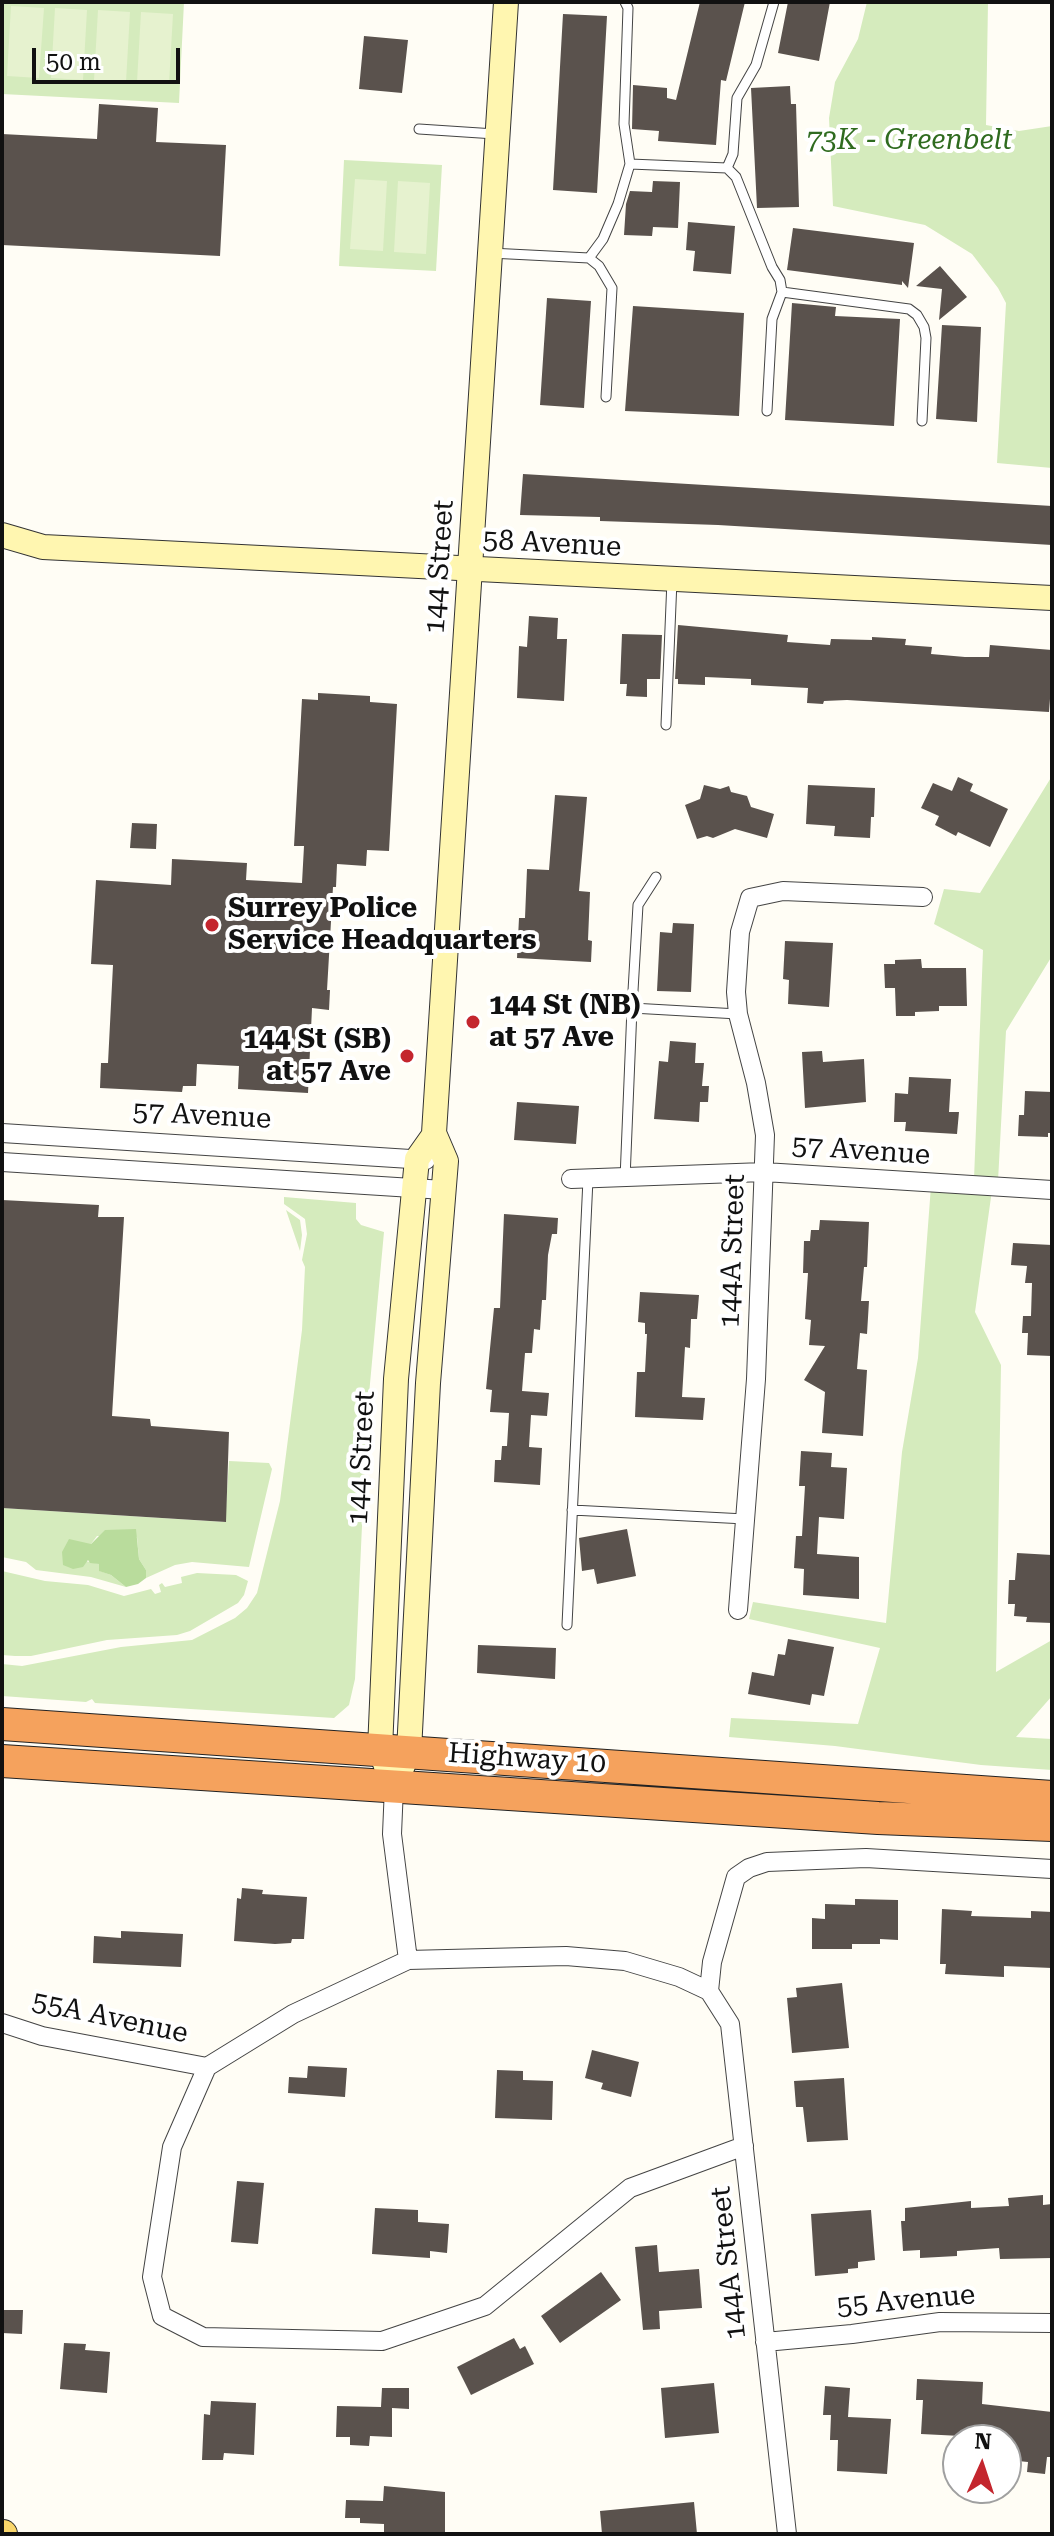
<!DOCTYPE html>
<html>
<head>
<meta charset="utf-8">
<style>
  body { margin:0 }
  #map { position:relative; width:1054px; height:2536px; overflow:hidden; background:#fffdf5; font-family:"Roboto Serif",serif }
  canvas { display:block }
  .frame { position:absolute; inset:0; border:4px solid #111; pointer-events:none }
  .north { position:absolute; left:942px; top:2424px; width:80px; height:80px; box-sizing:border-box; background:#fff; border:2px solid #a0a0a0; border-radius:50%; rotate:3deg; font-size:22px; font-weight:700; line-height:32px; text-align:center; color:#111 }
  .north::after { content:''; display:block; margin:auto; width:28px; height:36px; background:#c4262e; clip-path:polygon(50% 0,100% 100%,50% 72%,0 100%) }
  .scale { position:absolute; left:32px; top:48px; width:148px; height:36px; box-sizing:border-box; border:4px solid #111; border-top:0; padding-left:10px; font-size:24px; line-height:28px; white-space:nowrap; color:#111; -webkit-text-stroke:6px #fff; paint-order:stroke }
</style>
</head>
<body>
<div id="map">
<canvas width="1054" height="2536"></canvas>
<div class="frame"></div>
<div class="north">N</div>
<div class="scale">50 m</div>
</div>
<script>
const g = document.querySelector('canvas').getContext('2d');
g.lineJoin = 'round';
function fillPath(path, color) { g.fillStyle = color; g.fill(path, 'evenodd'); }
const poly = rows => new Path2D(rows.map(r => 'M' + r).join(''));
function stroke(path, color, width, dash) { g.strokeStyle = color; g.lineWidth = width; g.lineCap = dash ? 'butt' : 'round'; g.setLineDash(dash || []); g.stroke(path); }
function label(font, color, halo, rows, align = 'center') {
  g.font = font + ' "Roboto Serif",serif'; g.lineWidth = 8; g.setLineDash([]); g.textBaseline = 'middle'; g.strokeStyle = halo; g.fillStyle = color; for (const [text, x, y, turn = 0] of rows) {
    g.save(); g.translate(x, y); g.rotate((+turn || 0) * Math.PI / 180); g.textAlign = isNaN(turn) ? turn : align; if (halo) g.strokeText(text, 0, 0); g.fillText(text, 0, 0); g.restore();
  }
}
fillPath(poly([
  [2,2,184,2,179,103,2,94],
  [867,2,988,2,986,125,1019,131,1052,126,1052,468,997,463,1006,303,998,288,972,254,925,225,833,206,829,118,835,82,858,39],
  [344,160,442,165,436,271,339,266],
  [1052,776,1052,956,1006,1031,998,1181,974,1179,983,950,934,924,944,889,980,893],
  [931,1186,992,1190,975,1312,1001,1365,996,1672,1052,1640,1052,1696,1016,1737,1052,1739,1052,1770,981,1765,835,1746,729,1737,731,1718,858,1724,880,1648,749,1619,753,1602,886,1623,902,1452,918,1358],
  [284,1197,356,1203,356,1219,361,1225,384,1232,367,1416,355,1679,349,1705,334,1718,95,1703,92,1699,86,1702,2,1696,2,1664,22,1666,121,1647,192,1640,235,1618,247,1608,257,1593,280,1501,302,1330,305,1267,302,1260,307,1234,305,1219,284,1204],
  [286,1210,300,1220,302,1235,300,1251],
  [229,1461,269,1463,272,1469,249,1567,192,1562,175,1565,146,1578,146,1570,139,1559,137,1537,97,1536,91,1544,86,1544,85,1561,100,1564,100,1571,111,1575,126,1587,91,1577,36,1570,26,1562,2,1557,2,1508,225,1522],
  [2,1571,45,1581,88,1585,124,1596,151,1589,155,1594,161,1592,159,1585,162,1583,165,1587,182,1583,181,1577,197,1573,236,1575,248,1581,244,1595,238,1603,190,1631,177,1635,107,1640,31,1656,15,1656,2,1655]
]), '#d5ebbd');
fillPath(poly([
  [136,1529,139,1559,146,1570,146,1578,138,1584,126,1587,111,1575,99,1571,99,1564,90,1563,88,1560,83,1567,73,1569,63,1565,62,1552,69,1539,91,1544,105,1530]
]), '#b9dc9c');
fillPath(poly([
  [11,6,44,8,39,78,7,76],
  [55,8,87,10,83,80,51,78],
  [98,10,130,12,126,82,94,80],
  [141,12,173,14,169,84,137,82],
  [355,179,387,181,383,251,350,249],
  [398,181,430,183,426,254,394,252]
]), '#e6f2cf');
fillPath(poly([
  [700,2,745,2,726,81,721,80,716,145,658,141,659,131,632,129,633,85,667,88,667,98,676,100],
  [788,2,830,2,819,61,778,53],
  [563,14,607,16,597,193,553,190],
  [364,36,408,40,402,93,359,89],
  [790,86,791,104,796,104,799,207,757,208,751,88],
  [99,104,158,108,156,142,226,145,220,256,2,245,2,134,97,139],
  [653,181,680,182,678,228,653,227,652,236,624,235,626,204,630,191,652,192],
  [688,222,735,226,731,274,693,271,695,251,686,250],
  [793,228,914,243,908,288,902,281,902,285,787,270],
  [940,266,967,297,939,320,942,289,916,286],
  [547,298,591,301,584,408,540,405],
  [792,303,836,307,835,316,900,319,894,426,785,420],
  [633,306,744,313,739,416,625,411],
  [942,325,981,327,977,422,936,419],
  [523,474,1052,506,1052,545,718,525,600,521,600,517,520,515],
  [529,616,558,618,557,639,567,639,564,701,517,698,519,646,527,647],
  [678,625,788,635,787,642,830,645,831,639,872,640,872,637,906,639,905,645,932,647,931,654,965,657,989,657,990,645,1052,650,1052,699,1050,699,1049,712,847,700,824,701,823,704,807,703,808,688,751,685,751,679,705,677,705,685,678,684,678,679,675,679],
  [622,634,662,635,660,679,647,679,647,697,626,696,627,684,620,684],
  [318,693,370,696,370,702,397,704,389,851,367,850,366,866,337,864,336,887,333,887,327,990,330,990,329,1010,312,1008,308,1093,238,1089,239,1066,197,1064,196,1086,183,1086,182,1092,100,1088,101,1063,108,1063,113,965,91,964,96,880,171,885,172,859,247,863,246,880,302,883,304,846,294,846,302,699,318,700],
  [958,777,973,784,970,791,1008,809,990,847,958,832,956,836,935,825,939,816,921,808,933,783,952,791],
  [704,785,720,789,729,786,731,792,747,796,751,807,774,814,767,838,735,829,713,838,707,836,697,839,685,805,700,799],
  [808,785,875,788,874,817,871,817,870,838,834,836,835,826,806,824],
  [555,795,587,797,579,891,590,892,588,940,592,941,591,962,517,958,519,918,525,918,527,869,549,870],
  [132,823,157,824,156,849,130,848],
  [673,923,694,924,691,992,657,991,660,932,672,933],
  [785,941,833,943,829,1007,788,1004,789,980,783,979],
  [921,959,922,968,966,968,967,1006,939,1006,939,1011,915,1012,915,1016,896,1016,895,988,885,988,884,964,895,964,895,960],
  [670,1041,696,1043,695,1063,704,1063,702,1086,709,1086,708,1102,700,1102,699,1122,654,1119,659,1061,668,1062],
  [822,1051,823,1062,864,1059,866,1102,805,1108,802,1052],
  [909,1077,951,1079,949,1112,959,1112,957,1134,905,1131,906,1122,894,1122,895,1093,908,1094],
  [1025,1091,1052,1092,1052,1133,1048,1133,1048,1137,1018,1136,1019,1115,1024,1115],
  [517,1102,579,1106,576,1144,514,1140],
  [2,1200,99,1205,98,1217,124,1217,112,1416,150,1419,151,1426,229,1432,226,1522,2,1508],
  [504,1214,558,1218,557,1234,552,1234,548,1255,546,1300,542,1300,540,1330,534,1329,532,1353,525,1353,522,1391,549,1393,547,1416,531,1415,529,1447,542,1448,540,1485,494,1482,495,1460,501,1460,502,1446,507,1446,509,1413,490,1412,492,1390,486,1389,494,1308,500,1308],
  [820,1220,869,1222,867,1267,864,1267,861,1301,869,1301,867,1334,860,1333,857,1369,867,1370,863,1436,822,1433,825,1392,804,1380,825,1346,809,1345,811,1320,805,1319,808,1273,803,1273,804,1241,810,1241,811,1230,819,1230],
  [1013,1243,1052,1245,1052,1356,1027,1355,1028,1333,1022,1333,1023,1316,1031,1316,1032,1283,1025,1283,1027,1266,1011,1265],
  [640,1292,699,1295,697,1319,691,1319,690,1348,685,1347,682,1397,705,1398,703,1420,635,1417,637,1372,645,1372,647,1334,645,1334,645,1323,638,1322],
  [801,1451,832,1453,831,1467,847,1468,844,1519,819,1517,817,1554,859,1557,859,1599,803,1595,804,1569,794,1568,796,1536,802,1536,805,1486,799,1486],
  [627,1529,636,1576,597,1584,594,1569,582,1571,579,1538],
  [1017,1553,1052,1555,1052,1623,1026,1622,1027,1617,1014,1616,1015,1604,1008,1604,1009,1580,1015,1580],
  [788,1639,834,1647,824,1696,812,1694,810,1705,748,1694,752,1672,774,1676,778,1654,785,1655],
  [478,1645,556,1648,555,1679,477,1673],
  [242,1888,263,1890,262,1894,307,1897,304,1939,292,1939,291,1943,275,1944,234,1941,237,1898,241,1899],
  [855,1899,898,1900,898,1940,880,1939,880,1944,852,1944,852,1949,812,1949,812,1918,825,1919,825,1904,855,1905],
  [942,1909,972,1911,971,1916,1031,1918,1031,1911,1052,1912,1052,1968,1004,1966,1004,1977,945,1974,946,1964,940,1964],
  [121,1931,183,1934,181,1967,93,1963,94,1936,121,1938],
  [842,1983,849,2048,792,2053,787,1998,797,1997,796,1988],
  [592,2050,639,2062,631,2097,601,2089,603,2083,585,2078],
  [308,2066,347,2068,345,2097,288,2093,289,2077,307,2078],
  [497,2070,523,2071,523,2080,553,2081,552,2120,495,2118],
  [844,2078,848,2140,807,2142,803,2107,796,2107,794,2081],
  [237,2181,264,2183,258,2244,231,2242],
  [1043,2195,1043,2205,1052,2204,1052,2258,1000,2259,999,2248,957,2251,957,2256,920,2258,920,2250,903,2251,901,2221,905,2221,905,2208,971,2201,971,2208,1009,2206,1008,2198],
  [375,2208,418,2210,418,2222,449,2224,447,2253,430,2251,430,2258,372,2254],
  [871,2210,875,2260,858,2262,858,2268,848,2269,848,2273,815,2276,811,2214],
  [657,2245,659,2272,699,2269,702,2308,659,2311,660,2329,643,2330,635,2247],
  [601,2272,621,2300,560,2343,541,2316],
  [2,2310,23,2310,22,2334,2,2333],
  [514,2338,520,2349,525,2346,534,2364,471,2395,457,2367],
  [64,2343,86,2344,85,2350,110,2352,107,2393,60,2389],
  [917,2379,983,2382,982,2404,1052,2412,1052,2457,1047,2457,1045,2474,1027,2472,1028,2462,1018,2461,1019,2454,1006,2452,1006,2440,961,2440,961,2436,921,2434,923,2400,916,2400],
  [714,2383,719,2433,665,2438,661,2388],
  [825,2386,850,2388,848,2417,891,2419,887,2474,837,2471,838,2440,830,2440,831,2415,823,2415],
  [382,2388,409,2388,409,2409,392,2408,392,2437,370,2436,369,2446,350,2445,350,2437,336,2437,337,2406,381,2407],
  [211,2401,256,2403,254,2455,224,2453,223,2460,202,2460,204,2414,210,2415],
  [384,2486,445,2492,445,2534,384,2532,384,2524,360,2523,360,2518,345,2518,346,2500,383,2501],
  [694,2502,697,2534,602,2534,600,2511]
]), '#5a524d');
const lane = poly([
  [419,129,495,134],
  [630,164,727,168,736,177,772,267,780,280,782,292,772,319,767,411],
  [727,168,733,154,737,98,756,65,774,2],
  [490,253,589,258,599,266,612,288,606,397],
  [589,258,603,239,618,204,630,164,624,124,628,8,625,2],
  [782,292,909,309,917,315,924,327,926,338,922,421],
  [666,725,672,580],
  [656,877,638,905,632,1008,738,1014],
  [625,1179,632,1008],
  [572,1510,745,1519],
  [567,1625,588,1179]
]);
const street = poly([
  [2,1133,426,1160],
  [2,1162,444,1190],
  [571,1179,764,1172,1052,1190],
  [738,1610,756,1379,765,1135,756,1083,738,1014,736,992,740,932,750,898,783,891,923,897],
  [394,1787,392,1834,408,1960],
  [709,1991,679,1977,625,1961,566,1956,408,1960,293,2014,207,2067,172,2147,152,2277,162,2316,203,2337,382,2341,485,2306,630,2188,744,2146],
  [709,1991,730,2024,787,2534],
  [709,1991,712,1962,736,1877,749,1868,767,1862,866,1858,1052,1869],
  [2,2023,42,2036,207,2067],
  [765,2342,852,2334,940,2322,1052,2323]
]);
const secondary = poly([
  [2,535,43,547,1052,598],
  [386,1766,380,1749,396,1379,417,1159,434,1135],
  [394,1787,409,1751,428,1383,446,1161,434,1133,506,2]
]);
const primary = poly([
  [2,2534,3,2534]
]);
const highway = poly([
  [2,1724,1052,1797],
  [2,1761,878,1818,1052,1825]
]);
stroke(lane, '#444', 11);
stroke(street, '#444', 20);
stroke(secondary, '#333', 26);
stroke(primary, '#222', 30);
stroke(highway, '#222', 34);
stroke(lane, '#fff', 9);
stroke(street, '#fff', 18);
stroke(secondary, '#fff6b0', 24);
stroke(primary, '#f9d66b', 28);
stroke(highway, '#f5a25d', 32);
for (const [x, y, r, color] of [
  [212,925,8,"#c4262e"],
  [473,1022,8,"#c4262e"],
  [407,1056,8,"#c4262e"]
]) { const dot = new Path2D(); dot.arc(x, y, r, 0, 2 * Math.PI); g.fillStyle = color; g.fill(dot); stroke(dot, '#fff', 3); }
label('italic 28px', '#2f6b1f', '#fff', [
  ["73K - Greenbelt",909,141]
]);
label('28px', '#111', '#fff', [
  ["58 Avenue",552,544,3],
  ["144 Street",440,567,-86],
  ["57 Avenue",202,1116,3],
  ["57 Avenue",861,1151,4],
  ["144A Street",733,1251,-88],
  ["144 Street",362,1458,-87],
  ["Highway 10",527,1759,4],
  ["55A Avenue",110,2018,12],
  ["144A Street",729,2263,-96],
  ["55 Avenue",906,2301,-5]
]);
label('bold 28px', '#111', '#fff', [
  ["Surrey Police",228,909],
  ["Service Headquarters",228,941],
  ["144 St (NB)",489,1006],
  ["at 57 Ave",489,1038],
  ["144 St (SB)",391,1040,"right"],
  ["at 57 Ave",391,1072,"right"]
], 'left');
</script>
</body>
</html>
